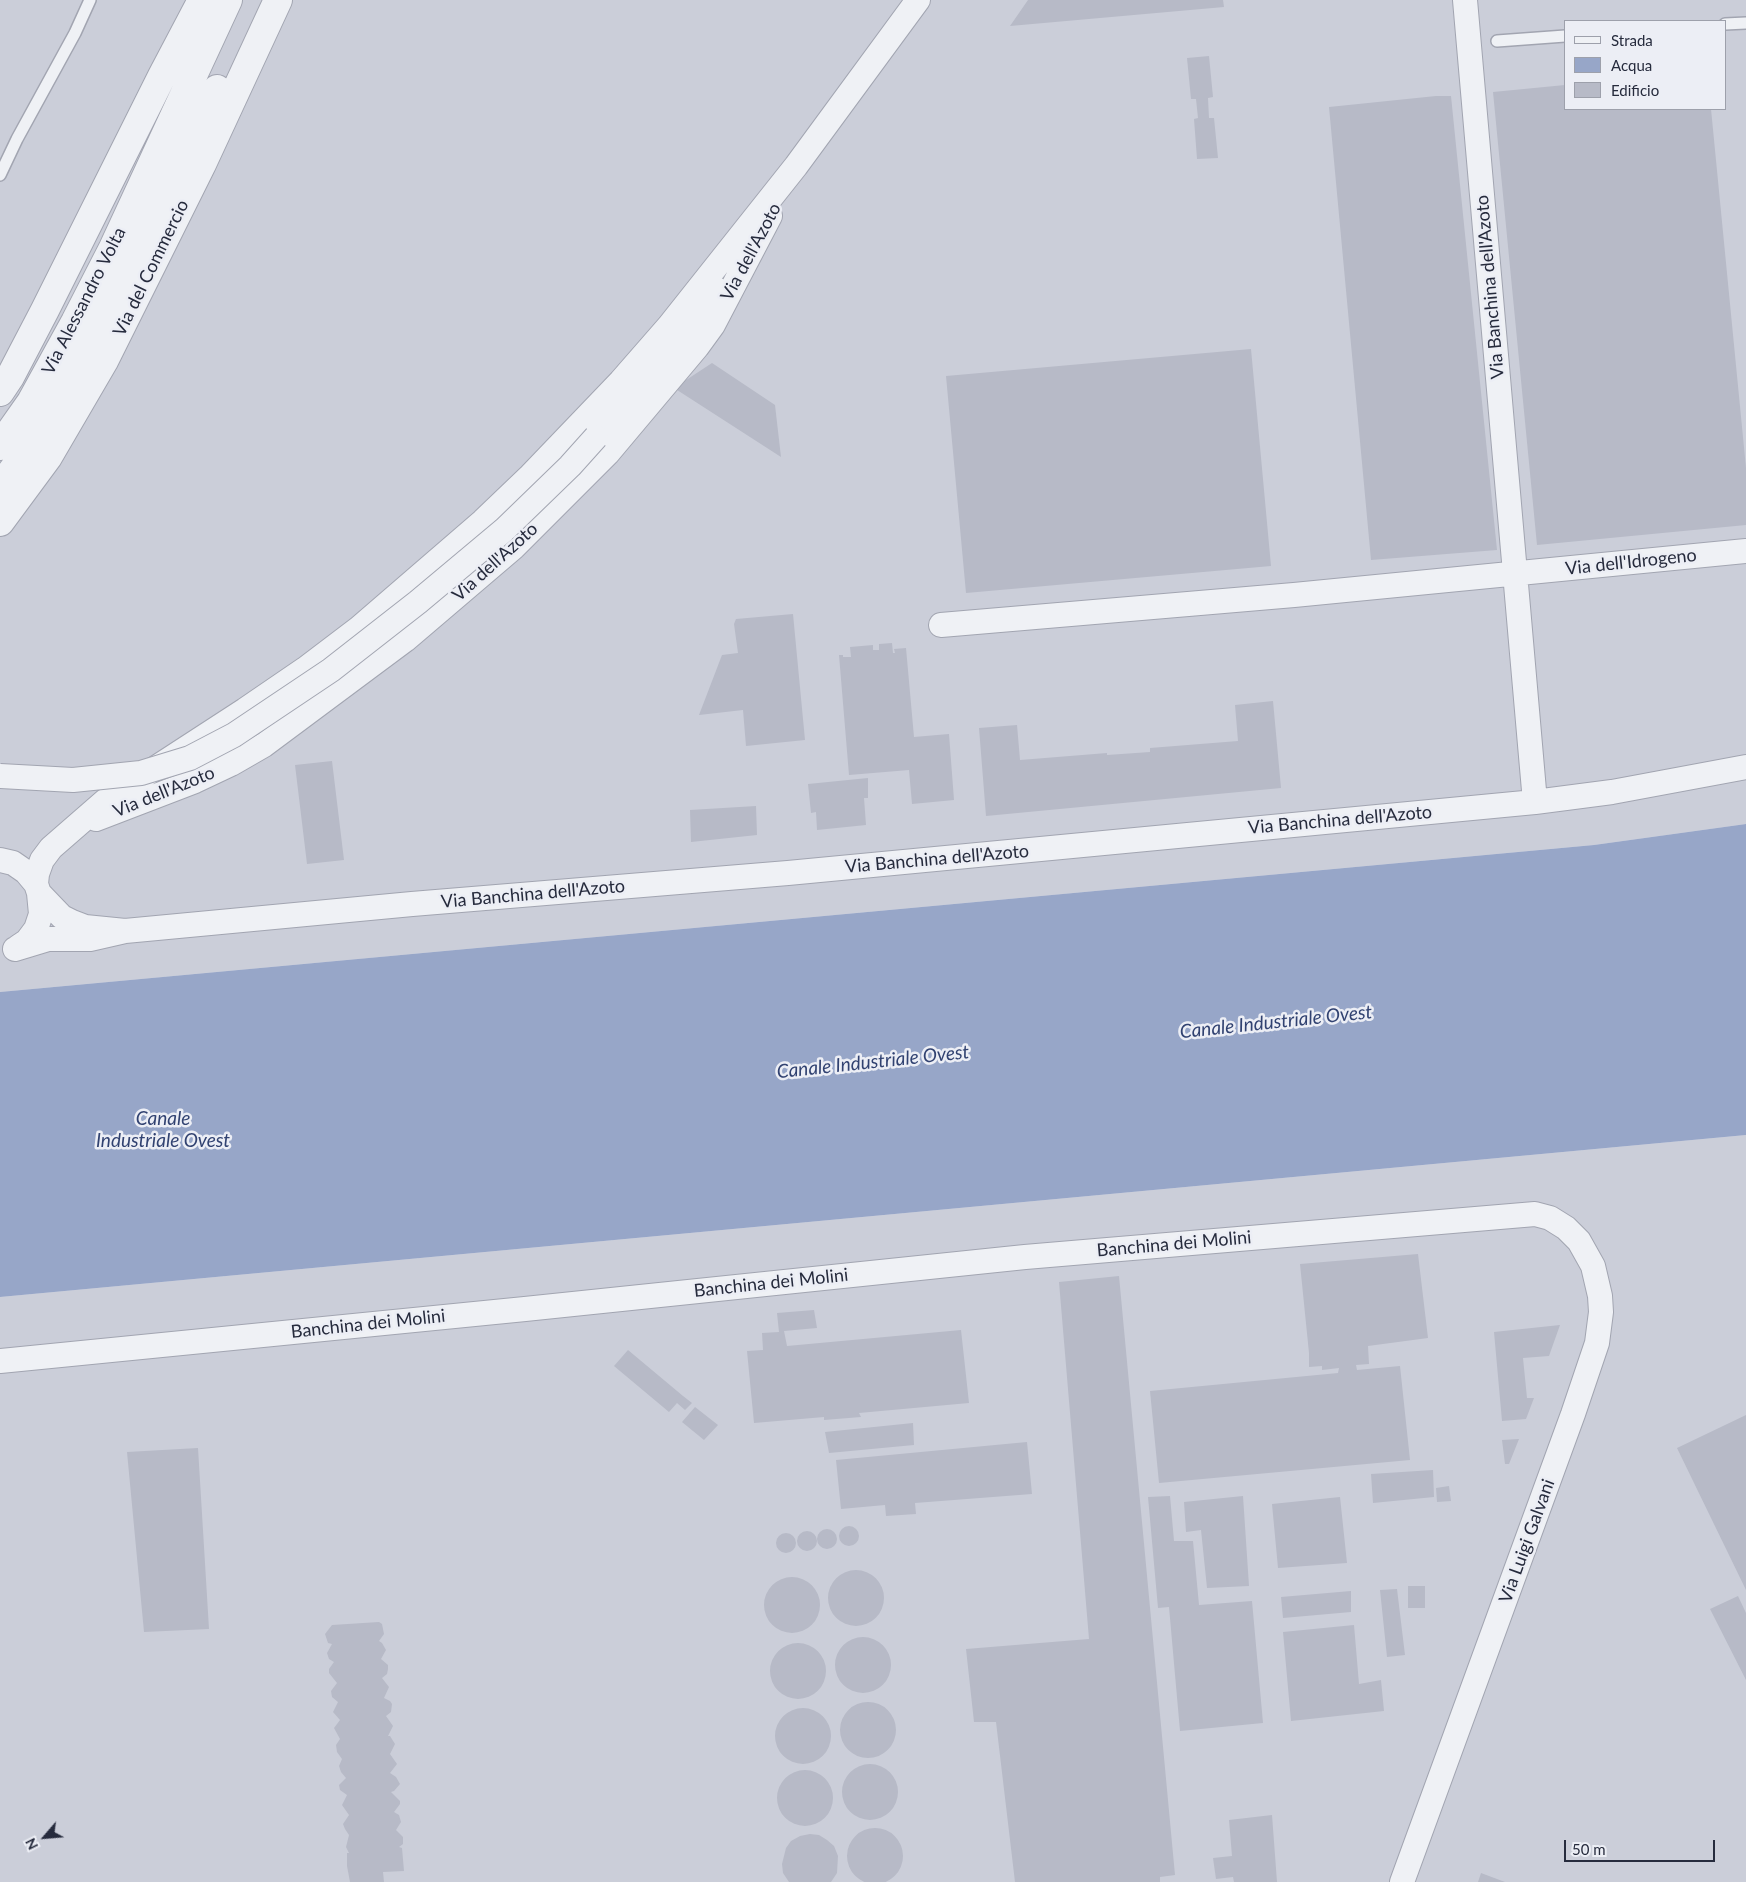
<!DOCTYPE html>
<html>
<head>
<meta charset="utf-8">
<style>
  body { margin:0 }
  #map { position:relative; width:1746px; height:1882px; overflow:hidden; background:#dddfe7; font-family:Lato,sans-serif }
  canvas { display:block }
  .legend { position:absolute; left:1564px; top:20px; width:162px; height:90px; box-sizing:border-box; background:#eceef5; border:1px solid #9da0ab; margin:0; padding:6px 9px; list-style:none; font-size:15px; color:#262b3d }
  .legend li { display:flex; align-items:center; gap:10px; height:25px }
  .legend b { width:25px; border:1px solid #9da0ab }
  .north { position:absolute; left:20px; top:1812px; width:50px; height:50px; -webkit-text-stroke:4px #eceef5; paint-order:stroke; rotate:243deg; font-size:14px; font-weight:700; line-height:20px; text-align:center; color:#262b3d }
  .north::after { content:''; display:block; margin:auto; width:18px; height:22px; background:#262b3d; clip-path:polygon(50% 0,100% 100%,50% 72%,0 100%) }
  .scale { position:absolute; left:1564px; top:1840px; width:151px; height:22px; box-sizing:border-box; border:2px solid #262b3d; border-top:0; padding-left:6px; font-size:15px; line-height:18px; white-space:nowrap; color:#262b3d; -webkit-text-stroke:4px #eceef5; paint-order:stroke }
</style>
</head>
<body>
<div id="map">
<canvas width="1746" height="1882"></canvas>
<ul class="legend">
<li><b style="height:6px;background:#eff1f5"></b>Strada</li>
<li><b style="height:14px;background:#97a6c8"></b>Acqua</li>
<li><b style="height:14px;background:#b7bac7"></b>Edificio</li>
</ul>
<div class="north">N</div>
<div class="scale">50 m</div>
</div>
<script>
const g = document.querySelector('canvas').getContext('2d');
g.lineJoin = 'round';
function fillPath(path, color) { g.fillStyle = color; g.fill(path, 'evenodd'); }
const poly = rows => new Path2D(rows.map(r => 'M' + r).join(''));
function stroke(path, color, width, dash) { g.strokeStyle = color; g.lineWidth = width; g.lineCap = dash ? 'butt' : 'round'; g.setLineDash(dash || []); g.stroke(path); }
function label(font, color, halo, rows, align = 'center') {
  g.font = font + ' Lato,sans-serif'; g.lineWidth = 5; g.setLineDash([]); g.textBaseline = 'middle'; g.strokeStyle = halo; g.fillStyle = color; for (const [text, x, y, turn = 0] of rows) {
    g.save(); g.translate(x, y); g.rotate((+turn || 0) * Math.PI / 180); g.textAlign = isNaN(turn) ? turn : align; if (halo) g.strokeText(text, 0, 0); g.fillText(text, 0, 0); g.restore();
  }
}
fillPath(poly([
  [0,0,1746,0,1746,824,1594,845,0,992],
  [1565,21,1725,21,1725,109,1565,109],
  [1746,1135,1746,1882,0,1882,0,1297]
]), '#cbced9');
fillPath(poly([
  [1746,824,1746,1135,0,1297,0,992,1594,845]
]), '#97a6c8');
fillPath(poly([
  [1028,0,1223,0,1224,7,1010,26],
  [1209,56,1213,97,1208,98,1209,118,1214,118,1218,158,1197,159,1194,119,1198,118,1196,99,1191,99,1187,58],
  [1565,85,1565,109,1711,109,1746,468,1746,525,1537,545,1493,92],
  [1436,96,1451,96,1497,550,1371,560,1329,107],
  [1251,349,1271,566,966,593,946,376],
  [712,363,775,405,781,457,674,388],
  [793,614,805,740,746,746,743,710,699,715,722,655,738,653,734,624,736,619],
  [892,643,893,653,895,653,894,649,906,648,914,737,949,734,954,800,912,804,909,770,849,775,839,655,843,655,843,657,851,657,850,647,873,645,873,650,879,650,879,644],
  [1273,701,1281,788,986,816,979,728,1017,725,1020,760,1107,753,1107,755,1150,752,1150,748,1238,741,1235,705],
  [332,761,344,860,307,864,295,765],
  [868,778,868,798,864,798,866,825,817,830,816,812,811,813,808,784],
  [756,806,757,835,691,842,690,810],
  [1418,1254,1428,1338,1368,1346,1369,1364,1356,1365,1357,1370,1400,1366,1410,1460,1159,1483,1150,1391,1338,1373,1339,1368,1322,1370,1322,1366,1309,1367,1309,1353,1300,1264],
  [1119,1276,1175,1875,1160,1877,1160,1882,1015,1882,996,1722,974,1722,966,1649,1089,1639,1059,1282],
  [814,1310,817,1328,784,1331,787,1346,961,1330,969,1403,859,1413,861,1417,824,1420,824,1417,754,1423,747,1351,763,1350,762,1333,779,1332,777,1313],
  [1560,1325,1549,1356,1523,1358,1527,1398,1534,1398,1526,1419,1502,1421,1494,1332],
  [628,1350,683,1396,692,1403,685,1410,677,1403,669,1412,614,1366],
  [695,1407,718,1425,704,1440,682,1422],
  [1746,1415,1746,1590,1677,1448],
  [913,1423,914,1445,829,1453,825,1432],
  [1519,1439,1509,1464,1505,1464,1502,1440],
  [1027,1442,1032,1494,915,1503,916,1514,886,1516,885,1505,841,1509,836,1460],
  [198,1448,209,1629,144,1632,127,1452],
  [1433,1470,1434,1497,1373,1503,1371,1474],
  [1449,1486,1451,1501,1437,1502,1436,1488],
  [1170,1496,1174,1541,1193,1541,1199,1605,1252,1601,1263,1723,1180,1731,1169,1607,1158,1608,1148,1497],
  [1243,1496,1249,1586,1207,1588,1201,1530,1186,1532,1184,1502],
  [1340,1497,1347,1563,1278,1568,1272,1504],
  '839 1536a10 10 0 1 1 20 0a10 10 0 1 1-20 0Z',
  '817 1539a10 10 0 1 1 20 0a10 10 0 1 1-20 0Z',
  '797 1541a10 10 0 1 1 20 0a10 10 0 1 1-20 0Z',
  '776 1543a10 10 0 1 1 20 0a10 10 0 1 1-20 0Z',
  '828 1598a28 28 0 1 1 56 0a28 28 0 1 1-56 0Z',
  '764 1605a28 28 0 1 1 56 0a28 28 0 1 1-56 0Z',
  [1408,1586,1425,1586,1425,1608,1408,1608],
  [1397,1589,1405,1655,1387,1657,1380,1590],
  [1351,1591,1351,1612,1283,1618,1281,1597],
  [1738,1596,1746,1613,1746,1680,1710,1609],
  [379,1622,382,1624,384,1634,379,1641,382,1643,386,1650,381,1659,388,1665,388,1669,387,1674,382,1678,389,1687,384,1698,390,1701,392,1704,391,1712,386,1716,393,1726,388,1736,390,1736,395,1744,390,1754,397,1764,390,1773,396,1777,400,1784,394,1791,391,1792,400,1801,400,1804,394,1812,399,1815,401,1822,396,1830,403,1837,403,1844,399,1847,402,1848,404,1871,383,1872,384,1882,350,1882,347,1866,347,1853,349,1853,346,1847,349,1835,345,1829,343,1824,349,1815,342,1805,347,1795,340,1790,339,1785,346,1778,341,1772,339,1766,342,1759,337,1752,336,1745,340,1739,334,1728,340,1720,333,1712,338,1702,332,1697,331,1691,337,1683,329,1673,329,1669,334,1662,329,1659,327,1653,332,1644,328,1643,325,1634,332,1625],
  [1354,1625,1359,1684,1381,1680,1384,1711,1291,1721,1283,1632],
  '835 1665a28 28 0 1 1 56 0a28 28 0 1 1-56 0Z',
  '770 1671a28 28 0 1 1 56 0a28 28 0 1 1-56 0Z',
  '840 1730a28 28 0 1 1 56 0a28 28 0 1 1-56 0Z',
  '775 1736a28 28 0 1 1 56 0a28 28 0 1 1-56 0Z',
  '842 1792a28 28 0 1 1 56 0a28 28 0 1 1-56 0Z',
  '777 1798a28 28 0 1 1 56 0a28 28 0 1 1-56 0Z',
  [1272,1815,1277,1882,1234,1882,1233,1877,1216,1879,1213,1858,1232,1856,1229,1820],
  '847 1856a28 28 0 1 1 56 0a28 28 0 1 1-56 0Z',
  [810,1834,819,1835,827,1840,834,1846,838,1856,837,1873,831,1882,789,1882,783,1873,782,1864,786,1848,791,1841,800,1836],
  [1481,1873,1505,1882,1478,1882]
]), '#b7bac7');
const service = poly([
  [1725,24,1746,23],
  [1497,41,1565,36],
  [0,175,17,139,75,33,90,0]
]);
const minor = poly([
  [1465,0,1535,802],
  [596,437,685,334,716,289],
  [941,625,1294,595,1746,551],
  [96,819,195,781,231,764,264,745,405,640,514,547,608,453,697,347,713,325,770,216],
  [0,860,13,863,26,872,36,884,39,893,41,914,36,929,27,941,18,947],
  [36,884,37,874,42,860,51,848,105,801,245,710,305,669,359,628,483,521,529,477,621,381,669,326,796,166,918,0],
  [125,931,412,904,788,873,1535,802,1612,792,1746,767],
  [15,949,48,939,90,939,125,931,85,927,72,922,62,917,39,893],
  [0,1361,525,1309,1025,1257,1535,1214,1550,1218,1566,1228,1579,1241,1593,1266,1600,1296,1601,1312,1597,1343,1573,1414,1402,1882]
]);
const tertiary = poly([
  [0,392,10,377,45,310,162,76,202,0],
  [0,446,31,402,75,322,113,248,228,0],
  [0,487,18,463,64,393,106,313,217,89],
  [0,522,48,457,104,361,202,164,278,0]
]);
stroke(service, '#a2a5b1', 14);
stroke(minor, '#a2a5b1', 26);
stroke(tertiary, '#a2a5b1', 30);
stroke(service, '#eff1f5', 11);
stroke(minor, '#eff1f5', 24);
stroke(tertiary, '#eff1f5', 28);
const minorBridge = poly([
  [0,776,73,780,141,773,190,758,234,735,331,670,418,602,504,530,570,466,596,437]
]);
stroke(minorBridge, '#a2a5b1', 26, []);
stroke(minorBridge, '#eff1f5', 24);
label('18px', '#262b3d', '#eceef5', [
  ["Via dell'Azoto",751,252,-62],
  ["Via del Commercio",151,268,-64],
  ["Via Banchina dell'Azoto",1490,287,-95],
  ["Via Alessandro Volta",84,301,-63],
  ["Via dell'Azoto",495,562,-42],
  ["Via dell'Idrogeno",1631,562,-6],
  ["Via dell'Azoto",164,792,-22],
  ["Via Banchina dell'Azoto",1340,820,-5],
  ["Via Banchina dell'Azoto",937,859,-5],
  ["Via Banchina dell'Azoto",533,894,-5],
  ["Banchina dei Molini",1174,1244,-5],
  ["Banchina dei Molini",771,1283,-6],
  ["Banchina dei Molini",368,1324,-6],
  ["Via Luigi Galvani",1527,1541,-70]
]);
label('italic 19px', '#314271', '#eceef5', [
  ["Canale Industriale Ovest",1276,1022,-6],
  ["Canale Industriale Ovest",873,1062,-6],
  ["Canale",163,1119],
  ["Industriale Ovest",163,1141]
]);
</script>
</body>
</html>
